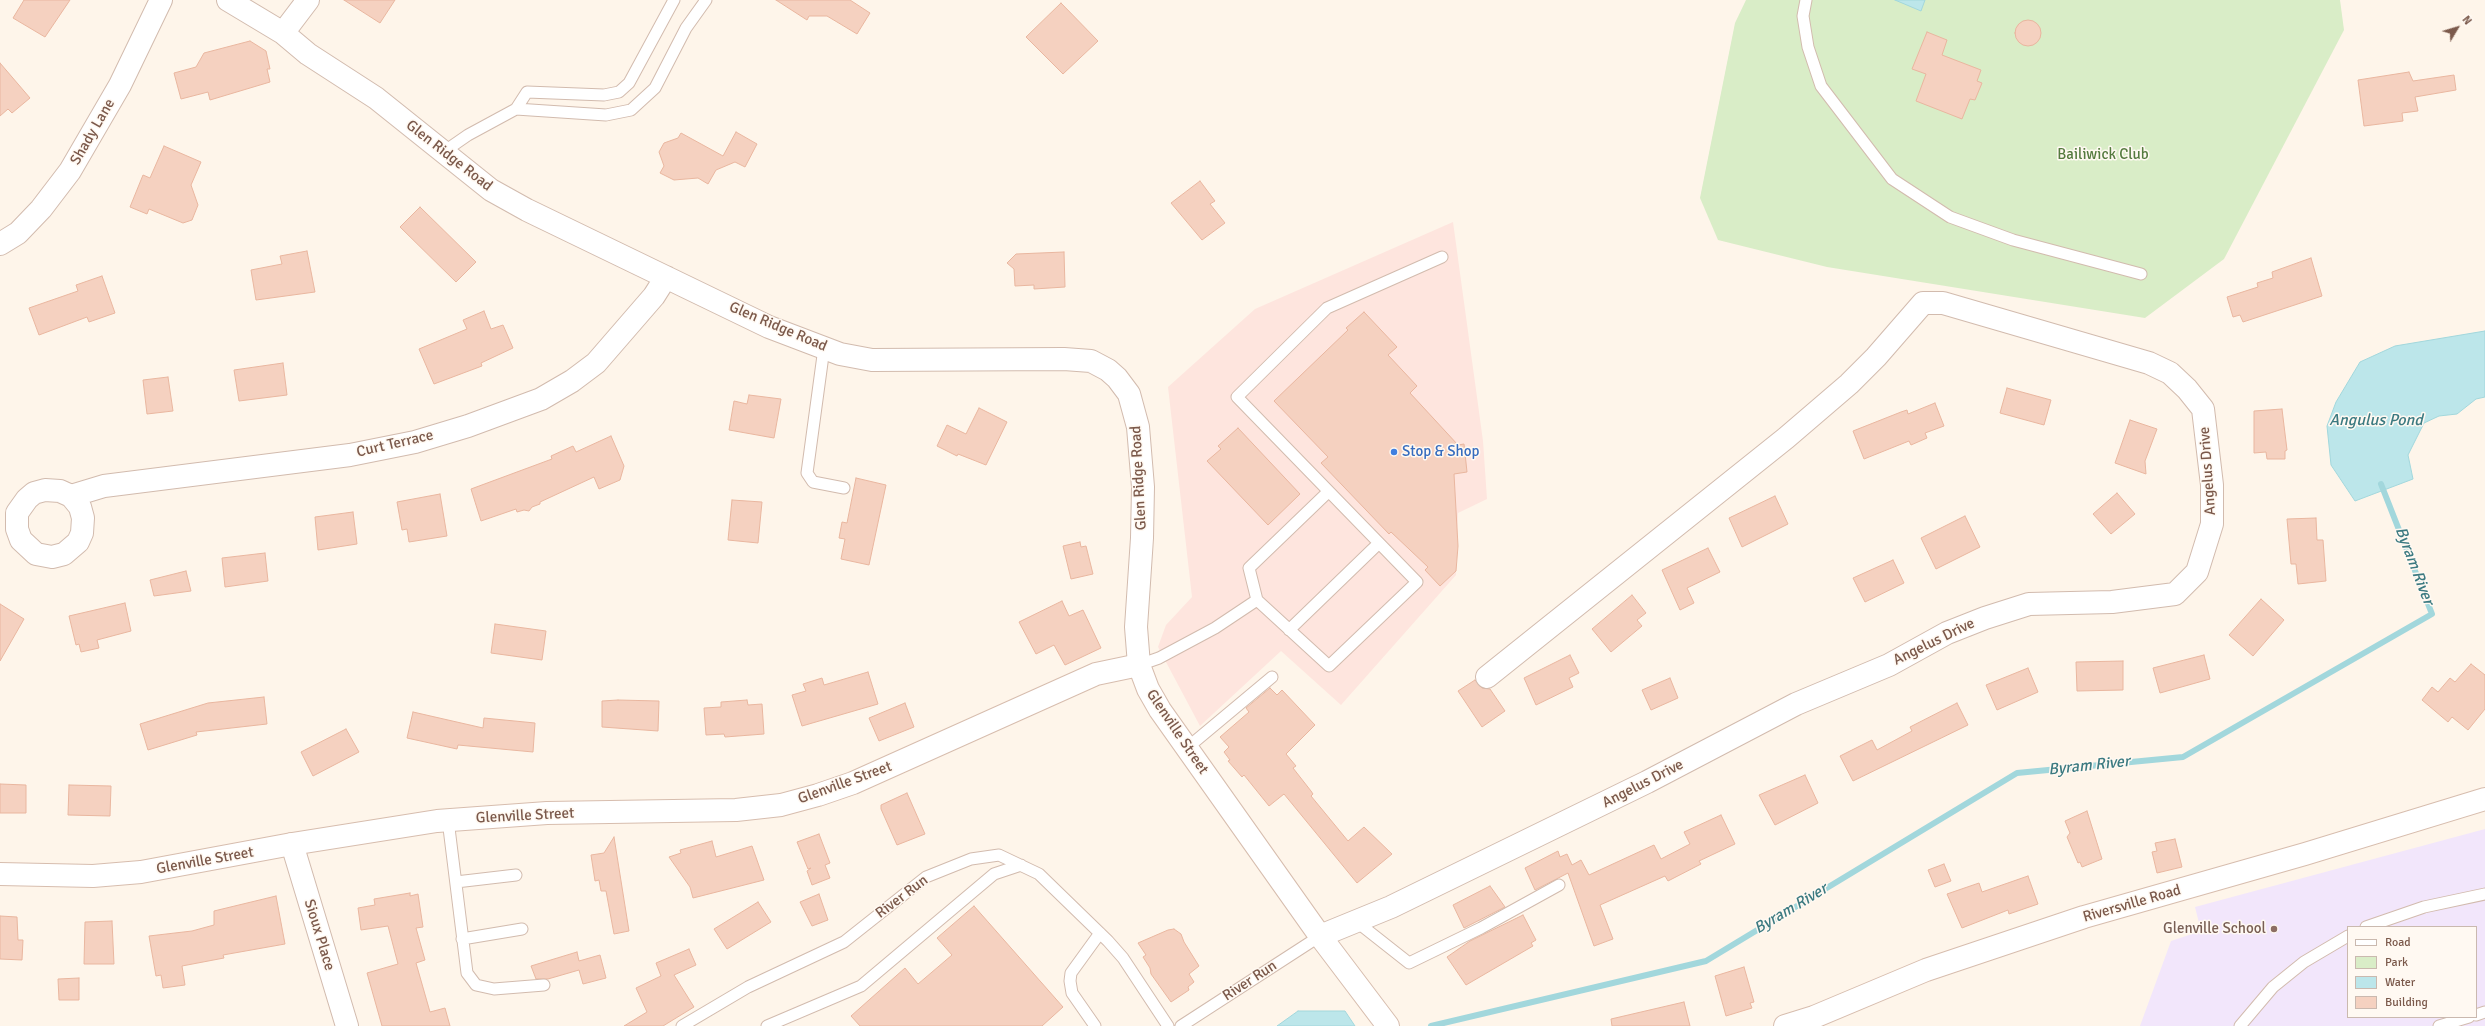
<!DOCTYPE html>
<html>
<head>
<meta charset="utf-8">
<style>
  body { margin:0 }
  #map { position:relative; width:2485px; height:1026px; overflow:hidden; background:#fef5ea; font-family:Signika,sans-serif }
  canvas { display:block }
  .legend { position:absolute; left:2347px; top:926px; width:130px; height:92px; box-sizing:border-box; background:#fff9f2; border:1px solid #cab9af; margin:0; padding:5px 7px; list-style:none; font-size:12px; color:#7b594b }
  .legend li { display:flex; align-items:center; gap:8px; height:20px }
  .legend b { width:20px; border:1px solid #cab9af }
  .north { position:absolute; left:2437px; top:8px; width:40px; height:40px; -webkit-text-stroke:3px #fff9f2; paint-order:stroke; rotate:52deg; font-size:11px; font-weight:700; line-height:16px; text-align:center; color:#7b594b }
  .north::after { content:''; display:block; margin:auto; width:14px; height:18px; background:#7b594b; clip-path:polygon(50% 0,100% 100%,50% 72%,0 100%) }
</style>
</head>
<body>
<div id="map">
<canvas width="2485" height="1026"></canvas>
<ul class="legend">
<li><b style="height:5px;background:#fff"></b>Road</li>
<li><b style="height:11px;background:#d9edc7"></b>Park</li>
<li><b style="height:11px;background:#bce6ea"></b>Water</li>
<li><b style="height:11px;background:#f5d1c0"></b>Building</li>
</ul>
<div class="north">N</div>
</div>
<script>
const g = document.querySelector('canvas').getContext('2d');
g.lineJoin = 'round';
function fillPath(path, color) { g.fillStyle = color; g.fill(path, 'evenodd'); }
const poly = rows => new Path2D(rows.map(r => 'M' + r).join(''));
function stroke(path, color, width, dash) { g.strokeStyle = color; g.lineWidth = width; g.lineCap = dash ? 'butt' : 'round'; g.setLineDash(dash || []); g.stroke(path); }
function label(font, color, halo, rows, align = 'center') {
  g.font = font + ' Signika,sans-serif'; g.lineWidth = 3; g.setLineDash([]); g.textBaseline = 'middle'; g.strokeStyle = halo; g.fillStyle = color; for (const [text, x, y, turn = 0] of rows) {
    g.save(); g.translate(x, y); g.rotate((+turn || 0) * Math.PI / 180); g.textAlign = isNaN(turn) ? turn : align; if (halo) g.strokeText(text, 0, 0); g.fillText(text, 0, 0); g.restore();
  }
}
fillPath(poly([
  [1453,222,1483,441,1487,499,1458,513,1456,575,1341,705,1281,651,1200,726,1158,647,1166,625,1192,597,1168,387,1255,309]
]), '#fee5de');
fillPath(poly([
  [2485,829,2485,1026,2140,1026,2171,941,2201,931,2195,907],
  [2348,927,2476,927,2476,1017,2348,1017]
]), '#f2e6fb');
fillPath(poly([
  [1746,0,2340,0,2344,30,2224,259,2145,318,1827,267,1718,240,1700,198,1735,23]
]), '#d9edc7');
const water = poly([
  [1895,0,1925,0,1921,11,1895,0],
  [2485,331,2485,397,2476,399,2457,414,2439,416,2424,423,2408,455,2413,479,2355,501,2331,465,2327,426,2336,402,2360,362,2395,346,2485,331],
  [1298,1011,1345,1011,1355,1026,1277,1026,1298,1011]
]);
fillPath(water, '#bce6ea');
stroke(water, '#a2d7dc', 1);
stroke(poly([
  [1431,1026,1706,961,2017,773,2183,757,2432,614,2381,484]
]), '#a2d7dc', 6);
const building = poly([
  [24,0,70,0,45,37,13,18,24,0],
  [344,0,395,0,380,23,344,0],
  [776,0,850,0,870,13,857,34,827,16,809,16,807,20,776,0],
  [1061,3,1098,41,1063,74,1026,37,1061,3],
  '2015 33a13 13 0 1 1 26 0a13 13 0 1 1-26 0Z',
  [1927,32,1947,40,1942,55,1981,70,1977,81,1982,83,1975,100,1970,99,1962,119,1916,101,1926,74,1912,69,1927,32],
  [250,41,266,51,270,69,267,69,270,82,210,100,208,92,181,99,174,73,196,67,204,53,250,41],
  [0,63,30,98,12,113,8,109,0,116,0,63],
  [2409,72,2413,81,2454,75,2456,90,2415,97,2418,111,2402,113,2403,121,2364,126,2358,80,2409,72],
  [736,132,757,144,745,167,735,162,716,170,708,184,698,178,674,180,660,173,664,166,659,152,664,143,678,138,681,133,723,156,736,132],
  [164,146,201,162,191,185,198,205,192,220,183,223,149,209,147,214,130,207,143,175,150,178,164,146],
  [1200,181,1215,201,1210,204,1225,223,1202,240,1171,203,1200,181],
  [420,207,476,262,456,282,400,227,420,207],
  [307,251,315,292,256,300,251,270,282,264,280,256,307,251],
  [1064,252,1065,287,1034,289,1034,285,1015,286,1014,269,1007,263,1016,254,1064,252],
  [2311,258,2322,296,2243,322,2240,315,2233,317,2227,297,2258,287,2257,283,2273,278,2272,272,2311,258],
  [102,276,115,313,89,322,87,317,39,335,29,308,78,291,76,285,102,276],
  [484,311,491,329,503,325,513,348,481,363,482,366,434,384,419,349,467,329,463,320,484,311],
  [1364,312,1397,347,1388,355,1417,386,1410,393,1458,445,1464,444,1467,472,1454,474,1458,546,1456,571,1440,586,1425,570,1428,567,1391,532,1389,534,1321,463,1328,457,1274,401,1348,330,1346,328,1364,312],
  [283,363,287,395,239,401,234,370,283,363],
  [168,377,173,411,147,414,143,380,168,377],
  [2007,388,2051,400,2044,425,2000,413,2007,388],
  [749,395,781,399,774,438,729,430,734,401,747,404,749,395],
  [1935,403,1944,426,1925,433,1927,438,1911,445,1909,441,1864,459,1853,431,1901,412,1907,410,1908,414,1935,403],
  [979,408,1007,422,986,465,958,454,957,456,937,446,947,425,966,434,979,408],
  [2282,409,2287,450,2285,451,2285,459,2267,459,2266,452,2254,453,2254,411,2282,409],
  [2130,420,2157,429,2145,461,2146,474,2115,463,2130,420],
  [1238,428,1300,494,1268,525,1207,461,1221,449,1218,446,1238,428],
  [611,436,624,466,620,480,599,489,594,477,540,502,540,504,532,507,529,511,524,510,517,512,516,509,481,521,471,489,552,459,551,456,573,446,576,452,611,436],
  [856,478,886,485,869,565,841,559,845,539,839,538,842,522,847,523,856,478],
  [2117,493,2135,514,2111,534,2093,514,2117,493],
  [440,494,447,536,409,542,407,529,402,530,397,502,440,494],
  [1775,496,1788,524,1742,547,1729,518,1775,496],
  [732,500,762,502,758,543,728,540,732,500],
  [353,512,357,544,318,550,315,517,353,512],
  [1965,516,1980,547,1936,569,1921,538,1965,516],
  [2316,518,2317,540,2323,540,2326,581,2298,584,2296,564,2291,564,2287,519,2316,518],
  [1080,542,1081,547,1086,546,1093,574,1071,579,1063,546,1080,542],
  [1708,548,1720,572,1687,588,1694,603,1680,610,1662,570,1708,548],
  [265,553,268,581,225,587,222,558,265,553],
  [1893,560,1904,583,1865,602,1853,578,1893,560],
  [186,571,191,591,154,596,150,580,186,571],
  [1632,595,1646,613,1637,620,1642,626,1611,652,1592,629,1632,595],
  [2261,599,2284,620,2253,656,2229,635,2261,599],
  [1062,601,1069,616,1083,610,1101,648,1065,665,1054,645,1036,654,1019,622,1062,601],
  [125,603,131,631,97,640,99,648,81,652,79,644,76,645,69,616,125,603],
  [0,604,24,619,0,661,0,604],
  [495,624,546,631,542,660,491,653,495,624],
  [1570,655,1579,673,1569,678,1573,687,1536,705,1524,678,1570,655],
  [2204,655,2210,679,2160,693,2153,668,2204,655],
  [2123,661,2123,690,2077,691,2076,662,2123,661],
  [2471,664,2485,675,2485,709,2468,730,2452,717,2448,722,2422,700,2432,687,2438,692,2450,678,2455,682,2471,664],
  [2028,668,2038,692,1997,710,1986,685,2028,668],
  [868,672,878,704,802,726,792,695,806,691,803,684,822,678,824,685,868,672],
  [1670,678,1678,698,1651,710,1642,690,1670,678],
  [1475,680,1482,688,1490,689,1505,711,1482,727,1458,691,1475,680],
  [1270,688,1277,695,1282,690,1315,725,1286,754,1296,766,1293,768,1311,791,1313,794,1311,796,1348,841,1364,827,1392,854,1357,883,1284,794,1269,806,1244,775,1242,777,1228,761,1230,760,1224,752,1229,747,1220,737,1249,712,1246,708,1270,688],
  [264,697,267,724,196,732,197,735,148,750,140,724,208,703,264,697],
  [618,700,659,701,658,731,602,727,602,701,618,700],
  [747,700,748,705,762,704,764,734,725,737,724,734,706,735,704,708,721,707,721,702,747,700],
  [905,703,914,727,879,741,869,718,905,703],
  [1957,703,1968,725,1853,781,1840,756,1872,740,1877,750,1912,731,1910,727,1957,703],
  [413,712,483,728,484,718,535,723,533,752,458,745,457,749,407,738,413,712],
  [346,729,359,752,313,776,301,752,346,729],
  [1805,775,1818,803,1775,825,1759,795,1805,775],
  [0,784,26,785,26,813,0,813,0,784],
  [69,785,111,786,110,816,68,815,69,785],
  [907,793,925,834,897,845,881,809,881,805,907,793],
  [2087,811,2102,859,2082,867,2080,862,2078,863,2067,837,2070,833,2065,821,2087,811],
  [1721,815,1735,844,1699,861,1701,864,1668,881,1665,876,1600,905,1613,939,1594,946,1568,873,1535,890,1525,868,1558,851,1560,857,1567,854,1572,865,1581,860,1589,875,1654,845,1661,859,1690,844,1684,832,1721,815],
  [819,834,830,863,825,865,830,878,812,885,807,871,811,868,808,869,797,842,819,834],
  [614,837,629,931,614,934,606,891,601,891,599,880,595,881,591,855,604,853,614,837],
  [2175,839,2182,867,2157,873,2152,852,2157,851,2155,843,2175,839],
  [712,841,716,857,752,846,764,880,693,898,690,887,669,857,681,853,680,850,712,841],
  [1944,864,1951,881,1935,887,1928,870,1944,864],
  [2028,876,2038,904,2009,914,2008,910,1962,928,1947,894,1979,883,1982,892,2028,876],
  [1490,886,1505,907,1464,928,1453,905,1490,886],
  [410,893,410,896,418,894,423,927,416,928,425,960,416,963,430,1012,445,1008,450,1026,382,1026,367,973,398,964,388,926,361,930,358,908,375,905,374,899,410,893],
  [819,894,828,920,812,926,800,902,819,894],
  [276,896,285,944,223,955,224,958,182,966,185,985,163,988,161,975,156,976,149,936,192,931,214,925,214,911,276,896],
  [758,902,771,922,727,949,714,929,758,902],
  [974,906,1063,1007,1042,1026,860,1026,851,1016,905,968,918,984,952,955,937,938,974,906],
  [1523,915,1536,940,1531,943,1533,946,1466,985,1447,957,1470,941,1523,915],
  [0,916,17,917,18,940,23,940,22,960,0,959,0,916],
  [112,921,114,964,84,964,85,922,112,921],
  [1174,929,1181,934,1184,942,1199,966,1189,974,1194,982,1188,987,1189,990,1171,1002,1151,974,1150,968,1143,957,1146,955,1138,943,1168,930,1174,929],
  [689,949,696,965,674,975,694,1007,663,1026,624,1026,647,1012,636,988,661,976,656,963,689,949],
  [577,952,579,961,600,955,606,978,583,984,579,970,548,979,536,979,531,966,577,952],
  [1744,967,1754,1002,1750,1003,1752,1008,1726,1016,1715,976,1744,967],
  [79,978,79,1000,59,1000,58,979,79,978],
  [1684,1002,1690,1026,1612,1026,1611,1019,1684,1002]
]);
fillPath(building, '#f5d1c0');
stroke(building, '#e9b69f', 1);
const lane = poly([
  [1806,0,1803,16,1808,47,1821,86,1892,179,1950,217,2013,240,2141,274],
  [516,109,606,115,631,110,655,88,686,28,706,0],
  [442,153,468,135,516,109,527,92,604,95,619,92,629,83,674,0],
  [824,348,807,473,813,482,844,488],
  [1328,492,1249,568,1257,600,1329,666,1417,582,1237,397,1327,308,1442,257],
  [1289,630,1378,544],
  [1139,665,1159,658,1215,628,1257,600],
  [1187,748,1272,677],
  [448,820,467,973,476,985,494,989,544,985],
  [456,882,516,875],
  [1357,922,1409,963,1481,928,1559,885],
  [2366,927,2424,907,2485,894],
  [462,939,522,929],
  [2476,1015,2485,1012],
  [682,1026,748,987,844,942,926,877,971,859,999,855,1039,874,1108,941,1123,958,1168,1026],
  [767,1026,861,986,994,874,1021,865],
  [1095,1026,1072,993,1070,981,1071,973,1100,933],
  [1181,1026,1320,936],
  [2240,1026,2273,987,2304,962,2348,936],
  [2439,1026,2469,1017]
]);
const street = poly([
  [228,0,283,33,308,54,376,98,491,190,527,210,769,327,840,354,872,360,1064,359,1091,361,1108,370,1117,378,1129,394,1138,427,1143,487,1142,538,1136,627,1139,665],
  [283,33,308,0],
  [0,244,18,233,41,209,70,171,120,85,161,0],
  [71,496,80,507,83,518,82,533,78,542,64,554,52,557,36,554,21,540,17,529,17,513,27,499,34,493,45,490,60,491,71,496,104,486,350,455,415,442,468,426,541,399,572,381,596,363,654,296,666,277],
  [292,844,347,1026],
  [1320,936,1391,907,1647,782,1796,704,1889,665,1947,633,1985,618,2029,604,2112,602,2175,594,2197,572,2212,524,2212,485,2203,409,2187,389,2170,373,2149,363,1943,303,1923,303,1876,357,1849,384,1786,438,1487,677]
]);
const secondary = poly([
  [0,874,93,876,141,872,292,844,437,821,547,813,736,810,781,805,818,795,853,783,1096,674,1139,665,1148,689,1160,710,1320,936,1388,1026],
  [1785,1026,1814,1017,1926,970,2084,917,2305,854,2485,799]
]);
stroke(lane, '#d2bbae', 13);
stroke(street, '#d2bbae', 24);
stroke(secondary, '#d7bdae', 24);
stroke(lane, '#fff', 11);
stroke(street, '#fff', 22);
stroke(secondary, '#fff', 22);
for (const [x, y, r, color] of [
  [1394,452,4,"#3f7fe0"],
  [2274,929,4,"#8d6e63"]
]) { const dot = new Path2D(); dot.arc(x, y, r, 0, 2 * Math.PI); g.fillStyle = color; g.fill(dot); stroke(dot, '#fff9f2', 1.5); }
label('15px', '#7b594b', '#fff9f2', [
  ["Shady Lane",93,132,-60],
  ["Glen Ridge Road",449,156,38],
  ["Glen Ridge Road",778,327,23],
  ["Curt Terrace",395,444,-13],
  ["Angelus Drive",2208,471,-94],
  ["Glen Ridge Road",1139,478,-93],
  ["Angelus Drive",1934,642,-26],
  ["Glenville Street",1177,732,56],
  ["Glenville Street",845,783,-20],
  ["Angelus Drive",1643,784,-27],
  ["Glenville Street",525,816,-3],
  ["Glenville Street",205,861,-10],
  ["River Run",902,897,-37],
  ["Riversville Road",2132,904,-16],
  ["Sioux Place",319,935,73],
  ["River Run",1250,981,-33]
]);
label('15px', '#557b3f', '#fff9f2', [
  ["Bailiwick Club",2103,155]
]);
label('15px', '#366cbe', '#fff9f2', [
  ["Stop & Shop",1402,452]
], 'left');
label('15px', '#785e54', '#fff9f2', [
  ["Glenville School",2266,929]
], 'right');
label('italic 16px', '#3c7a81', '#fff9f2', [
  ["Angulus Pond",2376,421],
  ["Byram River",2414,566,69],
  ["Byram River",2089,766,-6],
  ["Byram River",1791,909,-31]
]);
</script>
</body>
</html>
